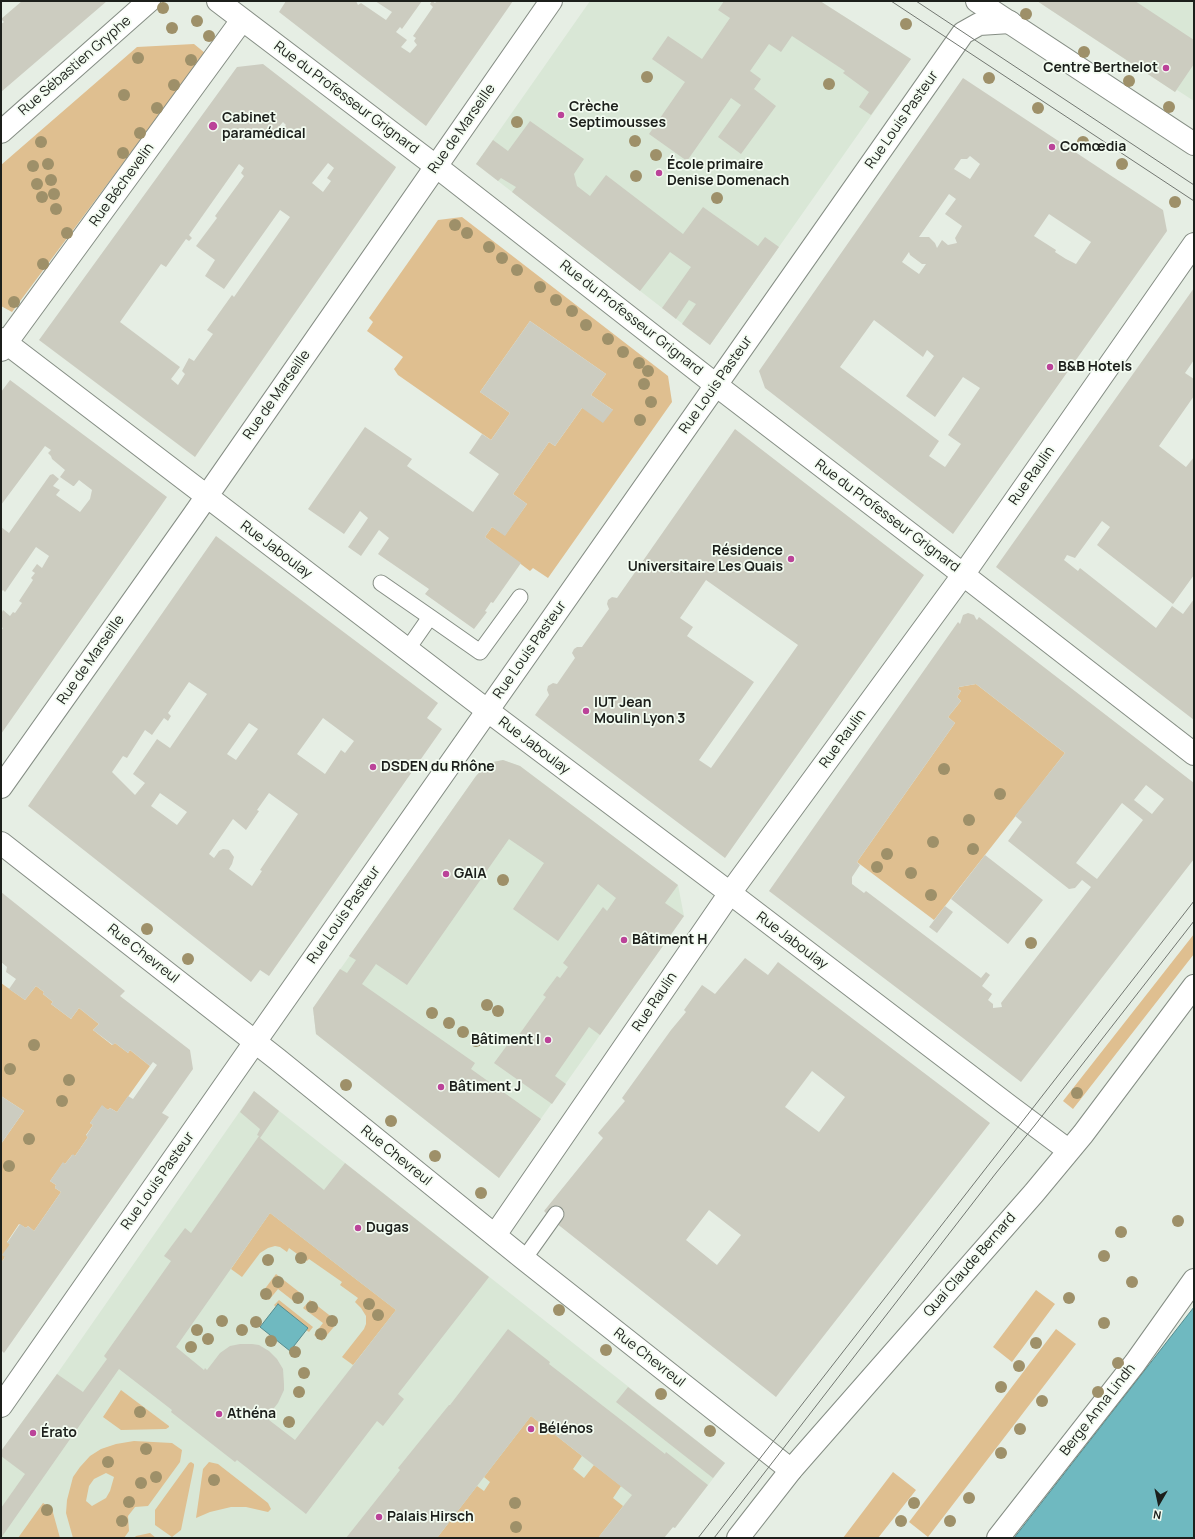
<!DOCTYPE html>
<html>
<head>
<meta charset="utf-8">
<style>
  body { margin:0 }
  #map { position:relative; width:1195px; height:1539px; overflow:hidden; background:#e6eee4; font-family:Manrope,sans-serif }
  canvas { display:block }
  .frame { position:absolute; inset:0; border:2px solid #1c1f1b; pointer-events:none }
  .north { position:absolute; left:1139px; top:1483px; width:40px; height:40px; -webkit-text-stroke:3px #f3fcf1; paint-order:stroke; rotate:189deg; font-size:11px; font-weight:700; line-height:16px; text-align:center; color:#1c1f1b }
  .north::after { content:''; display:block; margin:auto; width:14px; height:18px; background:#1c1f1b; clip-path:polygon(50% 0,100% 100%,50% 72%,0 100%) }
</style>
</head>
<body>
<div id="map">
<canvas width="1195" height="1539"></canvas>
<div class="frame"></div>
<div class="north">N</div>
</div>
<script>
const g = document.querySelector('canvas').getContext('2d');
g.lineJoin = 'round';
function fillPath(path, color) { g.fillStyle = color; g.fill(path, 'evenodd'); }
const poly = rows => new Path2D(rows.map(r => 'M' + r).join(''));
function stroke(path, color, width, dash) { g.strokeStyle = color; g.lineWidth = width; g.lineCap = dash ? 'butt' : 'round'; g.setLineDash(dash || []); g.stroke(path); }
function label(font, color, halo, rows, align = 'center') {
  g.font = font + ' Manrope,sans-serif'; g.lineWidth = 3.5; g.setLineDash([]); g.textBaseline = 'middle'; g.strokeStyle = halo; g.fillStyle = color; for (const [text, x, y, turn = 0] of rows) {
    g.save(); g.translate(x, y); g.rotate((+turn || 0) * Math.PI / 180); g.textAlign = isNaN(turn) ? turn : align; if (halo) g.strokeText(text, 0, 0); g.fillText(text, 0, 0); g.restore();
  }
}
fillPath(poly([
  [590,1,820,1,911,59,710,345,476,164],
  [1037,1,1194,1,1194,101,1177,90,1175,92],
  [503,760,520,766,678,885,684,916,499,1178,316,1034,313,1008,476,776,488,763],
  [254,1091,725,1463,675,1528,673,1527,664,1538,1,1538,1,1451,57,1374]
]), '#d9e7d6');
fillPath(poly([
  [194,44,205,53,12,312,1,306,1,165,137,47],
  [462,217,668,376,672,402,548,578,533,568,530,571,485,537,492,527,505,535,527,504,513,494,549,442,555,446,582,408,613,410,591,395,606,374,530,321,480,392,510,413,491,440,398,375,394,369,403,357,367,331,373,322,369,318,438,220],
  [976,684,1065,753,934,920,857,862,955,723,948,717,961,701,957,697,961,691,958,689,959,687],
  [1194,934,1194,954,1073,1109,1063,1101],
  [1,983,25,1000,36,986,44,992,43,994,53,1002,51,1004,71,1019,79,1008,99,1024,93,1030,112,1045,115,1043,128,1053,130,1050,150,1066,117,1112,110,1108,108,1110,102,1106,90,1123,93,1125,86,1135,88,1137,75,1156,72,1155,65,1164,63,1163,50,1181,56,1185,55,1188,61,1192,34,1231,28,1226,26,1228,19,1224,7,1242,10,1244,5,1257,1,1263,1,1144,24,1111,1,1096],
  [270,1213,396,1310,353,1365,342,1357,364,1329,366,1324,366,1316,361,1308,355,1302,358,1298,340,1285,342,1282,309,1259,307,1261,289,1248,287,1252,280,1247,275,1246,268,1248,260,1253,242,1277,231,1269],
  [276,1274,303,1295,296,1303,278,1289,269,1300,261,1294],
  [1036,1290,1055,1304,1012,1362,993,1347],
  [279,1300,313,1327,309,1332,306,1330,308,1328,278,1305,276,1307,274,1305],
  [310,1300,338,1322,322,1341,314,1335,323,1323,303,1308],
  [1056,1329,1076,1344,928,1537,909,1522],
  [121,1390,169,1426,169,1427,166,1429,121,1430,103,1417],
  [531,1416,582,1456,573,1469,584,1478,594,1465,621,1486,613,1498,623,1506,598,1538,437,1538,477,1486,484,1491,490,1482,484,1477],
  [134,1441,172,1443,182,1450,180,1462,148,1506,135,1507,128,1516,129,1531,124,1538,73,1538,66,1513,67,1500,73,1477,80,1467,90,1456,101,1449,116,1444],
  [106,1473,114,1477,110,1491,106,1498,92,1506,86,1501,89,1486,94,1479],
  [191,1462,194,1464,194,1466,181,1530,172,1537,155,1525,155,1510,189,1463],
  [209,1462,218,1464,268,1503,271,1509,268,1512,246,1507,231,1507,210,1512,196,1518,203,1469],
  [893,1472,916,1490,878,1538,843,1538],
  [43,1503,52,1509,60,1538,18,1538],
  [150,1533,156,1538,134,1538,136,1536]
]), '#dfbf90');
const water = poly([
  [278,1304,308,1328,290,1351,260,1327,278,1304],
  [1194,1307,1194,1538,1014,1538,1194,1307]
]);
fillPath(water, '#6fb9c0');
stroke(water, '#568b8e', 1);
fillPath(poly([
  [22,1,107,1,1,92,1,24,4,22,1,19],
  [286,1,356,1,358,5,361,3,386,20,392,12,375,1,422,1,402,29,400,27,396,32,407,40,401,47,410,53,417,45,414,41,416,38,413,36,433,7,430,4,432,1,435,3,437,1,513,1,426,126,279,12],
  [724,1,820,1,911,59,871,115,859,107,869,92,843,73,845,71,792,36,781,52,769,44,750,71,761,79,754,89,776,106,741,154,718,137,741,105,731,98,687,161,649,134,685,82,652,59,668,36,702,59,730,18,718,10],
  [1037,1,1135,1,1194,40,1194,64,1175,92],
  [263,64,396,167,395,169,195,457,39,340,237,67],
  [283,122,286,125,280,132,277,129],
  [328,163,334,168,327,178,331,181,323,192,312,183],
  [239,164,244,168,241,173,244,176,215,216,217,218,196,246,215,260,205,276,224,289,280,210,290,217,234,297,232,295,207,330,213,334,194,361,189,358,182,371,185,374,178,385,171,379,180,367,120,322,161,264,166,267,186,239,189,241,192,238,189,235],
  [963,78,1163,210,1167,231,953,534,765,388,759,371],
  [970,156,980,164,970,179,954,169,961,159,967,159],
  [949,194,956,199,945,214,962,226,955,238,957,243,948,245,942,240,937,248,935,243,929,237,919,237],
  [1049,214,1091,242,1076,264,1066,259,1055,252,1056,250,1034,236],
  [909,252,910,255,922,264,926,264,919,274,902,262],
  [874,320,923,357,927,350,934,356,906,396,935,417,963,377,980,388,948,435,961,444,945,467,929,456,939,441,840,367],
  [530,121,584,159,574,174,577,186,590,196,606,175,683,234,703,207,758,246,765,237,779,247,710,345,682,324,696,304,689,300,676,319,662,308,691,267,670,252,640,291,512,192,516,187,501,178,498,181,476,164,493,140,508,151],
  [1194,288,1194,360,1185,373,1194,379,1194,396,1159,446,1186,467,1194,457,1194,575,1173,604,1097,545,1110,527,1102,521,1075,558,1067,555,1064,560,1078,571,1080,568,1156,628,1172,606,1183,614,1194,599,1194,720,996,567],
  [530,321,606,374,591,395,613,410,603,423,582,408,555,446,549,442,513,494,527,504,505,536,492,527,485,537,521,563,493,603,491,602,485,611,487,612,474,629,425,594,429,589,378,554,389,538,379,530,361,556,348,547,368,518,360,511,344,534,308,509,365,427,412,459,407,466,473,512,499,474,469,453,482,434,491,440,510,413,480,392],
  [10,380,167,497,1,734,1,635,2,634,1,631,3,628,1,627,1,614,3,610,10,616,13,612,15,613,22,603,19,601,33,580,31,578,35,573,32,571,37,564,42,568,49,556,36,547,5,592,3,590,1,592,1,527,9,533,50,475,53,474,59,479,53,486,60,490,56,495,80,512,90,499,92,490,79,480,74,486,73,486,60,477,65,470,52,459,51,456,48,453,51,450,45,446,1,505,1,392],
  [735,429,924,575,725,858,535,715,549,695,547,690,548,686,553,683,557,684,575,658,572,653,574,649,577,647,582,647,609,609,607,604,608,600,612,597,617,598],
  [706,580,798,645,711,768,699,760,754,682,687,636,693,627,680,618],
  [216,536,438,703,427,718,442,729,269,976,260,970,251,982,28,806],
  [189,682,207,694,170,748,157,739,133,774,145,783,135,795,112,772,123,756,127,758,145,730,152,735,164,718,168,721,171,716,168,713],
  [323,718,354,741,345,753,341,750,325,774,297,754],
  [249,723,258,729,236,760,227,754],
  [160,793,187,812,177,825,151,806],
  [269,793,298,814,260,870,262,871,252,886,229,869,232,864,234,857,229,850,223,849,219,851,214,858,209,854,233,819,246,830,259,811,257,810],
  [968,613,974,615,976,619,977,620,979,617,1194,783,1194,859,1021,1082,769,891,958,622,960,624,963,615],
  [976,684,1065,753,1015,816,1022,822,1008,841,1069,889,1075,888,1082,880,1091,887,1001,1003,1002,1007,993,1008,993,1004,988,1000,992,994,982,986,990,975,986,972,981,978,866,891,864,893,852,884,852,877,860,865,857,862,955,723,948,717,961,701,957,697,961,691,958,689,959,687],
  [1146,785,1164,799,1152,814,1134,800],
  [1122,803,1143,820,1097,879,1076,863],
  [503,760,520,766,678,885,665,903,684,916,600,1035,589,1027,555,1076,566,1084,552,1104,494,1063,508,1044,511,1046,546,997,543,995,557,976,560,978,568,967,563,963,603,907,607,911,616,898,598,884,558,941,513,909,544,863,509,839,407,985,376,964,362,984,475,1063,471,1069,541,1119,499,1178,316,1034,313,1008,340,969,347,973,356,960,349,956,476,776,488,763],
  [985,855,1043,900,1008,944,951,899],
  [1,892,125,991,120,996,190,1050,193,1069,162,1113,169,1117,4,1353,1,1350,1,1263,5,1257,2,1255,10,1244,7,1243,20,1224,26,1228,28,1226,34,1231,61,1192,55,1188,56,1185,50,1181,63,1162,65,1164,73,1154,75,1156,88,1137,86,1136,93,1125,90,1123,102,1105,108,1110,110,1108,117,1112,128,1096,133,1099,157,1065,153,1062,150,1066,130,1050,128,1053,115,1043,113,1045,93,1030,99,1024,79,1008,71,1019,51,1004,53,1002,43,994,44,992,36,986,25,1000,9,989,16,979,6,972,7,967,1,962],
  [945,906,953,912,937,933,929,927],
  [745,958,768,975,778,962,990,1123,776,1397,556,1223,544,1211,603,1138,598,1133,625,1101,622,1098,671,1030,686,1012,684,1010,702,985,715,994],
  [812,1071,845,1097,819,1132,785,1107],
  [709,1210,741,1235,717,1265,686,1240],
  [254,1091,279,1111,260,1138,324,1190,345,1163,489,1277,398,1394,404,1399,383,1426,377,1421,306,1514,237,1460,235,1462,171,1412,172,1410,119,1369,1,1538,1,1508,25,1474,1,1456,1,1451,57,1374,83,1392,107,1359,104,1356,171,1261,164,1256,185,1228,191,1233,259,1136,257,1135,260,1129,240,1112],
  [270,1213,396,1310,295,1440,269,1420,269,1419,267,1417,278,1403,284,1390,284,1384,283,1369,277,1359,269,1351,259,1345,252,1344,240,1344,230,1346,220,1353,207,1370,205,1368,204,1370,176,1347],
  [1,1096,24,1111,1,1144],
  [508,1329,550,1362,549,1364,665,1454,666,1452,708,1485,675,1528,673,1527,664,1538,598,1538,632,1495,531,1416,437,1538,346,1538,400,1470,398,1468,449,1405,450,1405],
  [628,1387,725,1463,713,1478,616,1402]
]), '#ccccc0');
const lane = poly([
  [381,583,430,617],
  [407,650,430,617,480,652,520,597],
  [524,1259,556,1214]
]);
const street = poly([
  [218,1,446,174,716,385,943,559,1194,754],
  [1,350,242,20],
  [1,843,277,1059,524,1259,791,1470],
  [495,1235,730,893,963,575,1194,244],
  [1,1406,255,1042,963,33,979,24,1010,22],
  [998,1538,1135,1363,1194,1280]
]);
const secondary = poly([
  [1,132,149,1],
  [1,339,488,711,730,893,1009,1106,1068,1150],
  [1,787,193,516,551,1]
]);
const primary = poly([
  [977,1,1194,144],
  [738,1538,791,1470,1034,1193,1083,1134,1194,986]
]);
stroke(lane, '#858d84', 17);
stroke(street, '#858d84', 24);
stroke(secondary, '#858d84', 24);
stroke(primary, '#858d84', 24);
stroke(lane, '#fff', 15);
stroke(street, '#fff', 22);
stroke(secondary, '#fff', 22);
stroke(primary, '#fff', 22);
stroke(poly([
  [891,1,1194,201],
  [916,1,1194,185],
  [698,1538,1194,901],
  [714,1538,996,1173,1035,1125,1194,921]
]), '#727771', 1);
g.fillStyle = '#9e9069';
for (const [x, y] of [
  [163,8],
  [1026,14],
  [197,21],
  [906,24],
  [172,28],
  [209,36],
  [1084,52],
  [138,58],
  [191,60],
  [647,77],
  [989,78],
  [1129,81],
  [829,84],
  [174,85],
  [124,95],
  [1169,107],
  [157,108],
  [1038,108],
  [517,122],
  [140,133],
  [635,141],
  [41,142],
  [1083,142],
  [123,153],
  [656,155],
  [48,164],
  [1122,164],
  [33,166],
  [636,176],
  [51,180],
  [37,184],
  [54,194],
  [42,197],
  [717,198],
  [1175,202],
  [56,209],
  [455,225],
  [67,233],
  [467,233],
  [489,247],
  [502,258],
  [43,264],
  [517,270],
  [540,287],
  [556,300],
  [14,302],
  [572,311],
  [586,325],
  [608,339],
  [623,352],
  [639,363],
  [648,371],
  [644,384],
  [651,402],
  [640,420],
  [944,769],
  [1000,794],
  [969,820],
  [933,842],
  [973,849],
  [887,854],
  [877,867],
  [911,873],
  [503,880],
  [931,895],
  [147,929],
  [1031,943],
  [188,959],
  [487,1005],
  [498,1011],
  [432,1013],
  [449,1023],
  [463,1032],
  [476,1041],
  [34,1045],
  [10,1069],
  [69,1080],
  [346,1085],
  [1077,1093],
  [62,1101],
  [391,1121],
  [29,1139],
  [435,1156],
  [9,1166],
  [481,1193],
  [1178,1221],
  [1121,1232],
  [1104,1256],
  [301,1258],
  [268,1260],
  [278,1282],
  [1132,1282],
  [266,1294],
  [298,1298],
  [1069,1298],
  [369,1304],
  [312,1307],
  [559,1310],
  [378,1315],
  [222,1321],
  [332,1321],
  [256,1322],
  [1104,1323],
  [197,1330],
  [242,1330],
  [321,1334],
  [208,1339],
  [271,1341],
  [1036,1343],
  [191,1347],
  [606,1350],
  [295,1352],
  [1118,1363],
  [1019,1366],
  [304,1373],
  [1001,1387],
  [299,1392],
  [1098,1392],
  [661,1394],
  [1042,1401],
  [140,1412],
  [289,1422],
  [1020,1429],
  [710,1431],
  [146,1449],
  [1001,1453],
  [108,1462],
  [156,1477],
  [214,1480],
  [141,1483],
  [969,1498],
  [129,1502],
  [515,1503],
  [914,1503],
  [47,1510],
  [122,1521],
  [901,1521],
  [950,1521],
  [516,1527]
]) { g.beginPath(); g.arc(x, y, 6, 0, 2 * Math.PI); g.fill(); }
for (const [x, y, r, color] of [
  [1166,68,4,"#bb4399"],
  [561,115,4,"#bb4399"],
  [213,126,5,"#bb4399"],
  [1052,147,4,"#bb4399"],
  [659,173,4,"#bb4399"],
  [1050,367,4,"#bb4399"],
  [791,559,4,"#bb4399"],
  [586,711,4,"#bb4399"],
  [373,767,4,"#bb4399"],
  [446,874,4,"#bb4399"],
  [624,940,4,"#bb4399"],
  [548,1040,4,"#bb4399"],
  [441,1087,4,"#bb4399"],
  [358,1228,4,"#bb4399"],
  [219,1414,4,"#bb4399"],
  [531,1429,4,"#bb4399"],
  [33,1433,4,"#bb4399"],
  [379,1517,4,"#bb4399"]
]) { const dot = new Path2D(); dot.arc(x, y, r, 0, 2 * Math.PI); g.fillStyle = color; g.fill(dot); stroke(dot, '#f3fcf1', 1.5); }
label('14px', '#1c1f1b', '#f3fcf1', [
  ["Rue Sébastien Gryphe",75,66,-41],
  ["Rue du Professeur Grignard",346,98,37],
  ["Rue Louis Pasteur",902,120,-55],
  ["Rue de Marseille",462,129,-55],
  ["Rue Béchevelin",122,185,-54],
  ["Rue du Professeur Grignard",631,318,38],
  ["Rue Louis Pasteur",716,385,-55],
  ["Rue de Marseille",277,395,-55],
  ["Rue Raulin",1032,476,-55],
  ["Rue du Professeur Grignard",887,516,37],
  ["Rue Jaboulay",276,550,37],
  ["Rue Louis Pasteur",530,650,-55],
  ["Rue de Marseille",91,660,-55],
  ["Rue Raulin",843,739,-54],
  ["Rue Jaboulay",534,746,37],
  ["Rue Louis Pasteur",344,915,-55],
  ["Rue Jaboulay",792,941,37],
  ["Rue Chevreul",143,954,38],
  ["Rue Raulin",655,1002,-56],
  ["Rue Chevreul",396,1156,39],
  ["Rue Louis Pasteur",158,1181,-55],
  ["Quai Claude Bernard",970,1265,-49],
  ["Rue Chevreul",649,1358,38],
  ["Berge Anna Lindh",1098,1410,-52]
]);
label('bold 14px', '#1c1f1b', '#f3fcf1', [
  ["Centre Berthelot",1158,68,"right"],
  ["Crèche",569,107],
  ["Septimousses",569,123],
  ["Cabinet",222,118],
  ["paramédical",222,134],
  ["Comœdia",1060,147],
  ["École primaire",667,165],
  ["Denise Domenach",667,181],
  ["B&B Hotels",1058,367],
  ["Résidence",783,551,"right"],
  ["Universitaire Les Quais",783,567,"right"],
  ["IUT Jean",594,703],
  ["Moulin Lyon 3",594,719],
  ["DSDEN du Rhône",381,767],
  ["GAIA",454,874],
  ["Bâtiment H",632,940],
  ["Bâtiment I",540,1040,"right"],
  ["Bâtiment J",449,1087],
  ["Dugas",366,1228],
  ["Athéna",227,1414],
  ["Bélénos",539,1429],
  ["Érato",41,1433],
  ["Palais Hirsch",387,1517]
], 'left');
</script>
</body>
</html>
